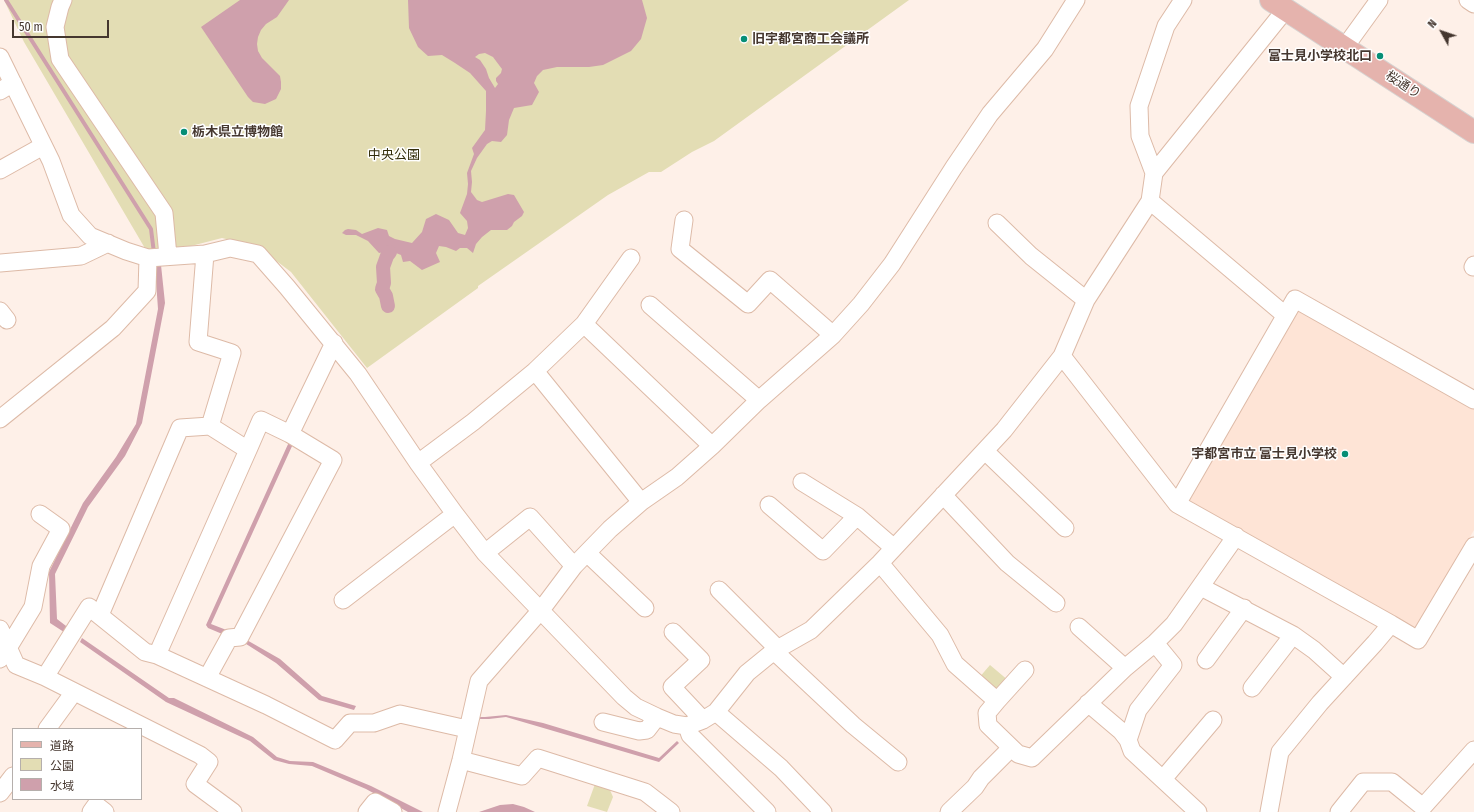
<!DOCTYPE html>
<html>
<head>
<meta charset="utf-8">
<style>
  body { margin:0 }
  #map { position:relative; width:1474px; height:812px; overflow:hidden; background:#fef0e8; font-family:"Fira Sans Condensed","Noto Sans JP",sans-serif }
  canvas { display:block }
  .legend { position:absolute; left:12px; top:728px; width:130px; height:72px; box-sizing:border-box; background:#fff; border:1px solid #b5afac; margin:0; padding:5px 7px; list-style:none; font-size:12px; color:#45372f }
  .legend li { display:flex; align-items:center; gap:8px; height:20px }
  .legend b { width:20px; border:1px solid #b5afac }
  .north { position:absolute; left:1422px; top:12px; width:40px; height:40px; -webkit-text-stroke:3px #fff; paint-order:stroke; rotate:310deg; font-size:11px; font-weight:700; line-height:16px; text-align:center; color:#45372f }
  .north::after { content:''; display:block; margin:auto; width:14px; height:18px; background:#45372f; clip-path:polygon(50% 0,100% 100%,50% 72%,0 100%) }
  .scale { position:absolute; left:12px; top:20px; width:97px; height:18px; box-sizing:border-box; border:2px solid #45372f; border-top:0; padding-left:5px; font-size:12px; line-height:14px; white-space:nowrap; color:#45372f; -webkit-text-stroke:3px #fff; paint-order:stroke }
</style>
</head>
<body>
<div id="map">
<canvas width="1474" height="812"></canvas>
<ul class="legend">
<li><b style="height:5px;background:#e5b3ad"></b>道路</li>
<li><b style="height:11px;background:#e3ddb4"></b>公園</li>
<li><b style="height:11px;background:#cfa0ac"></b>水域</li>
</ul>
<div class="north">N</div>
<div class="scale">50 m</div>
</div>
<script>
const g = document.querySelector('canvas').getContext('2d');
g.lineJoin = 'round';
function fillPath(path, color) { g.fillStyle = color; g.fill(path, 'evenodd'); }
const poly = rows => new Path2D(rows.map(r => 'M' + r).join(''));
function stroke(path, color, width, dash) { g.strokeStyle = color; g.lineWidth = width; g.lineCap = dash ? 'butt' : 'round'; g.setLineDash(dash || []); g.stroke(path); }
function label(font, color, halo, rows, align = 'center') {
  g.font = font + ' "Fira Sans Condensed","Noto Sans JP",sans-serif'; g.lineWidth = 3; g.setLineDash([]); g.textBaseline = 'middle'; g.strokeStyle = halo; g.fillStyle = color; for (const [text, x, y, turn = 0] of rows) {
    g.save(); g.translate(x, y); g.rotate((+turn || 0) * Math.PI / 180); g.textAlign = isNaN(turn) ? turn : align; if (halo) g.strokeText(text, 0, 0); g.fillText(text, 0, 0); g.restore();
  }
}
fillPath(poly([
  [1298,306,1474,405,1474,530,1418,630,1188,504]
]), '#fee4d6');
fillPath(poly([
  [4,0,909,0,714,141,692,152,661,172,649,172,608,195,478,286,478,288,367,368,291,272,258,247,222,238,191,246,146,250,24,42],
  [990,665,1009,681,1001,689,992,690,978,679],
  [595,784,610,790,613,797,607,812,587,806]
]), '#e3ddb4');
fillPath(poly([
  [240,0,289,0,277,17,266,24,261,30,258,37,257,44,258,51,262,58,280,76,281,82,281,89,276,99,265,104,253,102,248,97,201,27],
  [408,0,642,0,647,18,641,39,631,51,603,65,589,67,557,67,543,70,537,76,534,83,539,92,532,105,514,108,509,120,507,135,501,142,492,141,487,144,477,158,471,171,472,182,471,192,477,200,482,202,508,194,514,195,524,212,522,216,514,222,512,226,507,230,491,230,482,237,476,244,473,253,467,248,460,248,456,251,446,247,439,246,436,253,440,262,422,270,410,261,403,262,401,255,391,251,379,253,368,241,356,235,346,235,342,233,345,230,348,229,356,230,362,234,378,228,387,230,389,236,395,239,412,243,422,232,426,219,436,214,449,220,458,233,465,235,468,228,467,221,460,213,467,194,468,184,467,173,474,154,472,148,485,130,486,111,486,91,470,73,455,63,442,55,428,56,418,47,409,28],
  [485,53,493,57,502,69,501,73,496,78,496,81,498,84,495,88,489,78,486,69,480,60,475,57,479,54],
  [161,265,165,303,142,423,125,456,88,507,55,574,57,619,70,629,67,634,50,623,49,572,83,503,116,457,136,424,158,309,155,267],
  [289,442,293,444,211,624,229,631,227,636,208,628,206,625],
  [82,638,169,698,174,698,253,737,277,757,290,761,313,762,371,786,423,812,408,812,366,789,312,766,289,764,274,760,250,741,166,702,80,642],
  [245,639,280,659,322,696,356,706,354,710,319,700,276,663,243,642],
  [506,715,543,723,659,758,677,741,679,743,659,762,506,717,489,719,474,719,474,717,485,717],
  [513,804,524,807,535,812,479,812,500,805]
]), '#cfa0ac');
stroke(poly([
  [6,0,151,229,154,253]
]), '#cfa0ac', 4);
stroke(poly([
  [388,306,386,296,382,289,384,283,383,267,387,256,390,252]
]), '#cfa0ac', 14);
const minor = poly([
  [63,0,60,7,55,27,60,59,164,213,168,256],
  [1468,0,1474,4],
  [1345,47,1379,0],
  [0,57,51,161,71,215,90,236,126,251,148,258,205,254,230,248,258,254,287,287,358,374,418,463,455,514,485,553,624,697,636,707,657,717,674,724,687,726,703,720,716,712,747,673,774,651,811,630,880,563,1004,430,1062,356,1086,300,1150,201,1154,173,1140,136,1139,106,1166,26,1183,0],
  [0,91,13,83],
  [0,170,43,146],
  [1154,173,1286,9],
  [1150,201,1285,315],
  [684,220,680,249,748,304,770,280,833,335],
  [997,223,1031,256,1086,300],
  [0,263,81,256,108,243],
  [1473,267,1474,265],
  [650,305,759,400],
  [0,311,7,320],
  [584,324,712,446],
  [1062,356,1177,504],
  [535,371,641,502],
  [0,419,113,328,147,291,148,258],
  [248,450,261,420,290,434],
  [985,451,1065,528],
  [418,463,473,422,535,371,584,324,631,258],
  [802,482,857,516],
  [943,495,1007,563,1056,603],
  [769,505,823,551,857,516,894,548],
  [485,553,530,517,574,566],
  [587,553,645,608],
  [880,563,940,635,955,664,997,701,987,713,988,725,1018,754,1032,758,1125,668,1155,643,1174,624,1236,536],
  [1201,587,1293,635,1314,650,1344,677],
  [719,590,778,649],
  [343,600,455,514],
  [100,615,180,428,210,426],
  [1391,624,1177,504,1295,299,1474,400],
  [1079,627,1125,668],
  [0,629,16,665,45,677,89,607,145,652,157,655,266,705,335,740,350,723,374,723,400,714,467,729],
  [673,632,701,660,672,687,703,720],
  [774,651,853,725,898,762],
  [157,655,248,450,210,426,232,353,198,342,205,254],
  [0,659,8,648,33,607,41,566,61,529,40,514],
  [1206,660,1244,608],
  [45,677,200,755,209,762,195,784,233,812],
  [207,678,229,638,240,637,333,460,290,434,334,343],
  [1252,688,1293,635],
  [997,701,1025,670],
  [1088,703,1121,731,1128,740,1132,751,1198,812],
  [716,712,781,768,823,812],
  [603,722,639,731,647,730,657,717],
  [687,726,690,735,767,812],
  [47,729,74,692],
  [1128,740,1138,710,1173,665,1155,643],
  [461,760,522,776,538,758,645,792,671,812],
  [1163,779,1213,720],
  [0,793,13,776],
  [91,812,96,805,105,812],
  [367,812,375,802,393,812],
  [447,812,461,760,479,681,541,610,574,566,610,529,641,502,677,477,712,446,759,400,833,335,861,304,892,264,954,167,990,114,1045,49,1076,0],
  [949,812,975,787,981,778,1011,748],
  [1269,812,1280,752,1320,703,1375,643,1391,624,1418,640,1474,546],
  [1339,812,1363,782,1392,782,1423,807,1474,750]
]);
const major = poly([
  [1271,0,1474,132]
]);
stroke(minor, '#ddbaa7', 19);
stroke(major, '#d6d3d1', 24);
stroke(minor, '#fff', 17);
stroke(major, '#e5b3ad', 22);
for (const [x, y, r, color] of [
  [744,39,4,"#068e76"],
  [1380,56,4,"#068e76"],
  [184,132,4,"#068e76"],
  [1345,454,4,"#068e76"]
]) { const dot = new Path2D(); dot.arc(x, y, r, 0, 2 * Math.PI); g.fillStyle = color; g.fill(dot); stroke(dot, '#fff', 1.5); }
label('bold 13px', '#45372f', '#fff', [
  ["旧宇都宮商工会議所",752,39],
  ["富士見小学校北口",1372,56,"right"],
  ["栃木県立博物館",192,132],
  ["宇都宮市立 富士見小学校",1337,454,"right"]
], 'left');
label('13px', '#45372f', '#fff', [
  ["桜通り",1403,85,33]
]);
label('13px', '#332e0a', '#fff', [
  ["中央公園",394,155]
]);
</script>
</body>
</html>
